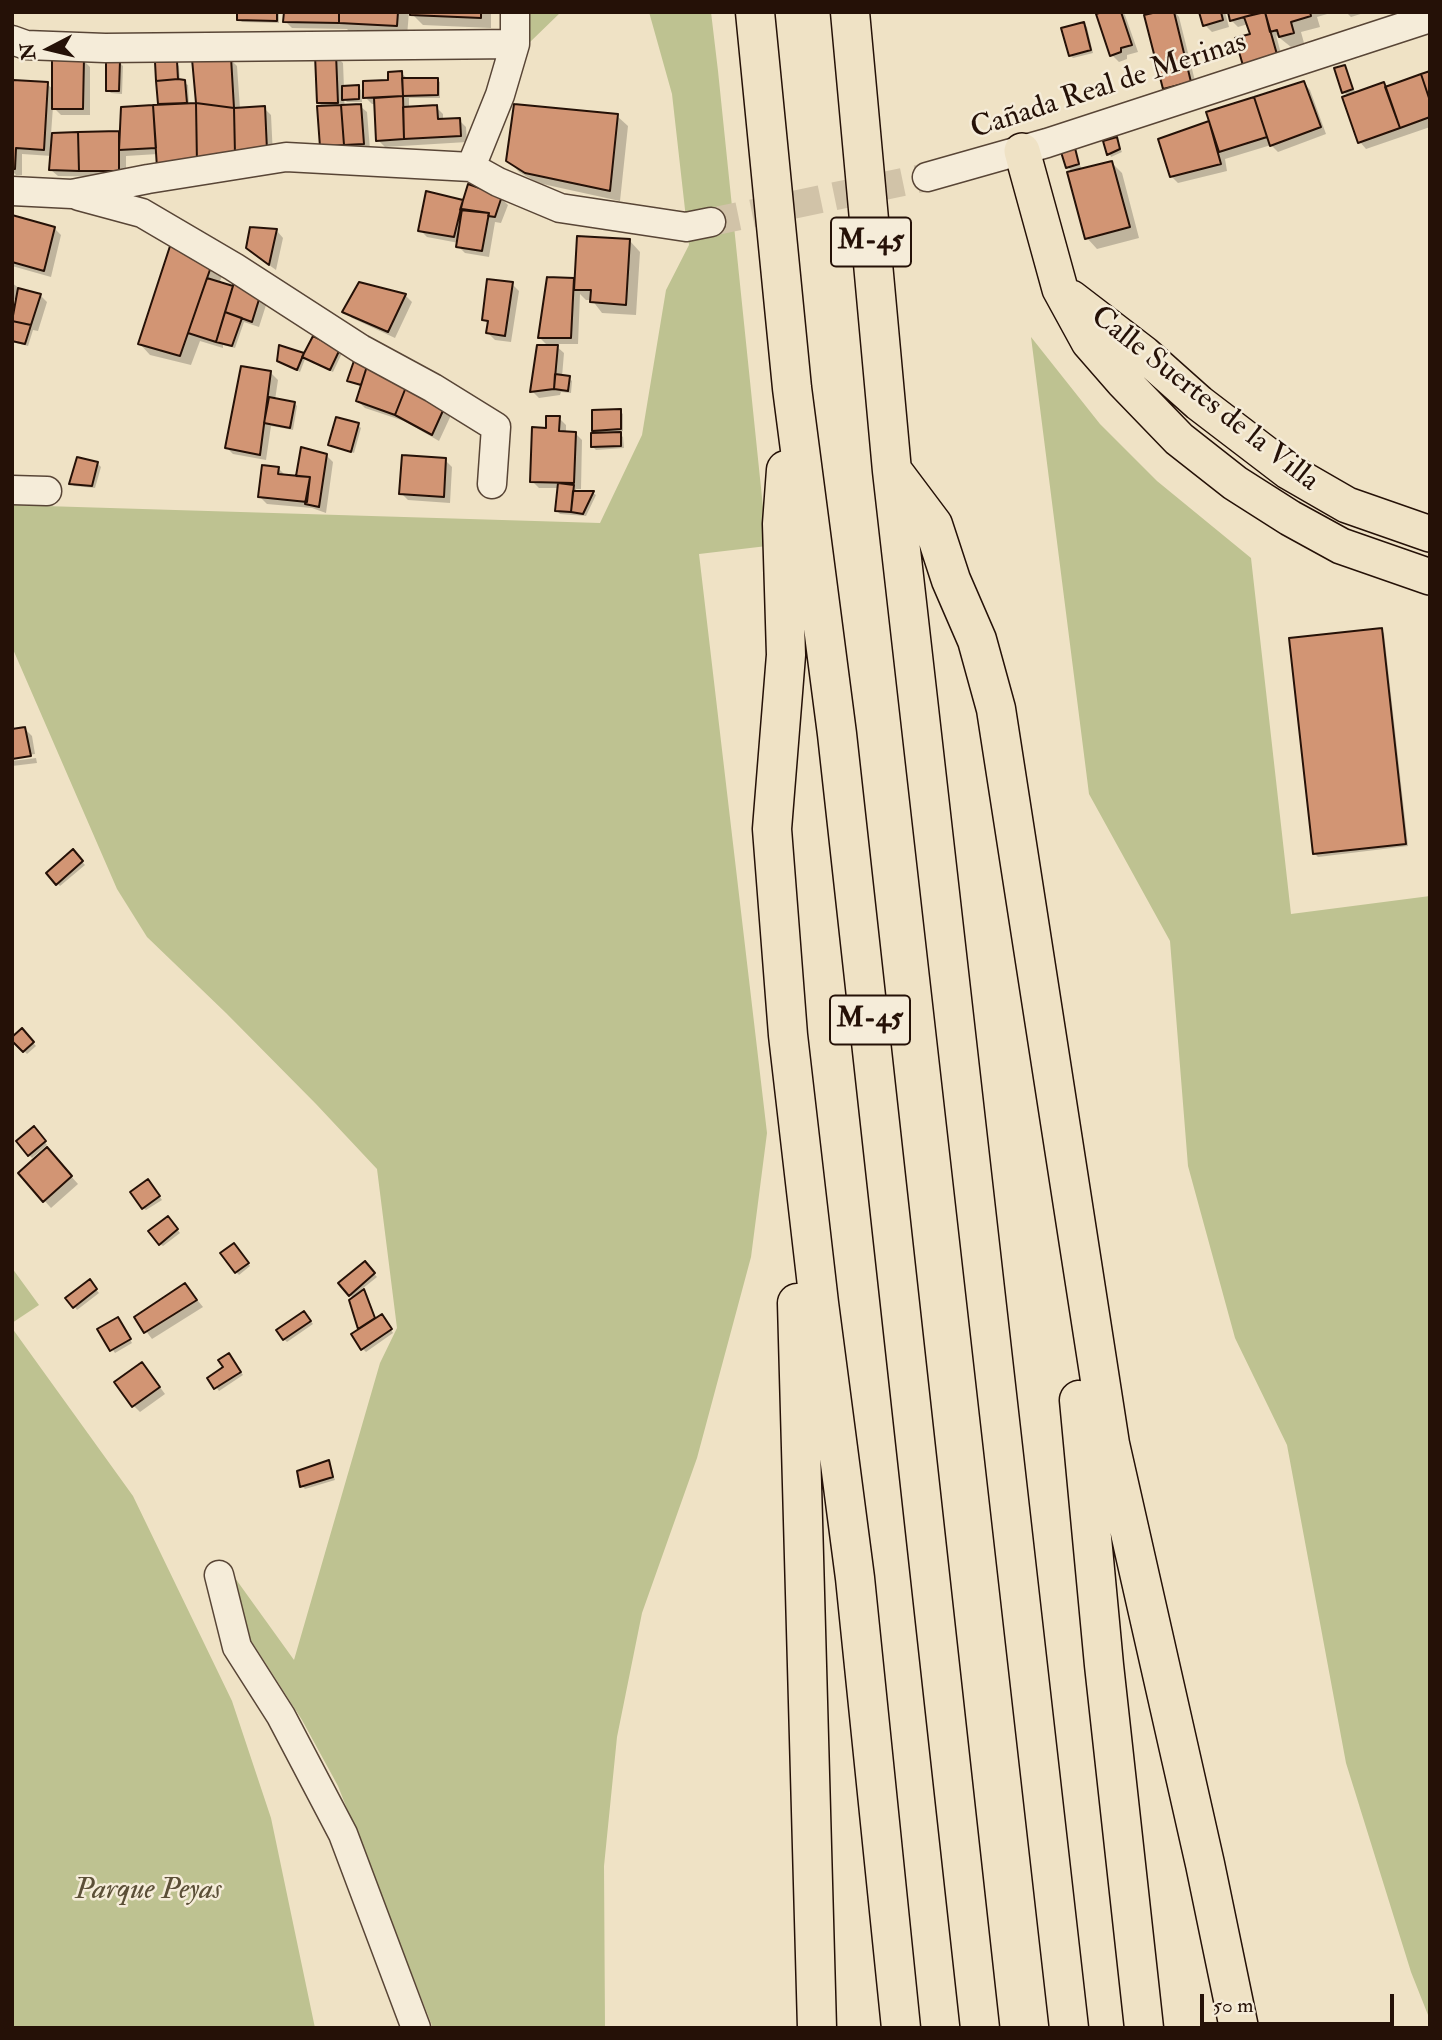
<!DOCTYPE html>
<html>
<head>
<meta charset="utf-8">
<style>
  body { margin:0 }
  #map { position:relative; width:1442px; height:2040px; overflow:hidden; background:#efe2c5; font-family:"IM FELL Double Pica",serif }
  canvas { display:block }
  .frame { position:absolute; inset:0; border:14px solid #251107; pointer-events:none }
  .north { position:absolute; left:14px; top:14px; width:70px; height:70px; -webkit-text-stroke:5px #f5ecd9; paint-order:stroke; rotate:263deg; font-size:19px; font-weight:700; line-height:28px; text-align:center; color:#251107 }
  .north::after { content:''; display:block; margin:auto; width:24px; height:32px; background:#251107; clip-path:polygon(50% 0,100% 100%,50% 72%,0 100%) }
  .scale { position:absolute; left:1200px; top:1994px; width:194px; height:32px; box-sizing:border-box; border:4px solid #251107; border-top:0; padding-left:9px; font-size:21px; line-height:24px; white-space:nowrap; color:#251107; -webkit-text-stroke:5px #f5ecd9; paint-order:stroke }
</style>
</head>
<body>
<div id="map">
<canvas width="1442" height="2040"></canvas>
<div class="frame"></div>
<div class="north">N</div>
<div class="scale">50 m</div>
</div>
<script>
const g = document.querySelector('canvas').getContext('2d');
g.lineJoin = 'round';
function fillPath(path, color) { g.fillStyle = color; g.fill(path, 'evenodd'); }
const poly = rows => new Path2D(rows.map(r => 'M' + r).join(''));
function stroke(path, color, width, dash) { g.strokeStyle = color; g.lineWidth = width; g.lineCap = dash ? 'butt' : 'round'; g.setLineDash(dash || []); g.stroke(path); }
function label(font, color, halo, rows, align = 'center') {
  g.font = font + ' "IM FELL Double Pica",serif'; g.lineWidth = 5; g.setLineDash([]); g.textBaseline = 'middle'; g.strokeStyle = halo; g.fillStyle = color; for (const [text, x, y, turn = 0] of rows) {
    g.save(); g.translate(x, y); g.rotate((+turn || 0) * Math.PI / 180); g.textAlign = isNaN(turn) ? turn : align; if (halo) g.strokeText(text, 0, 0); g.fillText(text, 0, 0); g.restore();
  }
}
fillPath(poly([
  [517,12,561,12,529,43],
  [649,12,711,12,718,71,767,546,699,554,767,1133,751,1257,697,1458,642,1613,617,1737,604,1866,605,2028,433,2028,338,1786,302,1720,245,1631,235,1578,294,1660,380,1363,397,1328,377,1169,316,1104,226,1013,147,937,117,889,12,647,12,505,600,523,642,435,666,290,689,245,672,94],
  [1031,337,1100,424,1157,481,1251,558,1291,914,1430,896,1430,2020,1411,1972,1346,1763,1287,1445,1235,1338,1188,1166,1170,941,1089,794],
  [12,1268,39,1305,12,1323],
  [12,1328,133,1496,232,1701,271,1818,315,2028,12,2028]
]), '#bec291');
fillPath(poly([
  [239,12,279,12,279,23,242,22,239,19],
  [285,12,409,12,407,36,351,33,347,29,292,28,285,21],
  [410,12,491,12,491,28,423,25],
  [1108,12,1122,12,1125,15,1138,52,1127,55,1127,59,1119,62,1112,55],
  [1164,12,1175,12,1179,17,1197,89,1172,95,1165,88],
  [1201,12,1225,12,1229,27,1212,32,1205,25],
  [1229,12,1334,12,1317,17,1320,27,1301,32,1304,43,1291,47,1276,35,1284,65,1252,35,1248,24,1238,27,1231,20],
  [1346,12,1367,12,1351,17],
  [1084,24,1087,27,1093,53,1073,58,1070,55],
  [336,56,343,63,344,88,358,87,361,90,362,102,347,102,344,99,345,107,360,106,367,112,370,150,328,153,324,108,319,103],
  [230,59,237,66,240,109,264,108,271,115,273,156,158,154,126,156,126,177,58,176,51,170,52,156,22,154,22,175,16,175,12,171,12,106,47,84,54,90,83,60,90,67,90,115,61,115,53,107,51,134,121,133,163,106,160,104,176,63,179,66,180,81,188,85,189,105,197,104],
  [120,63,123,66,122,94,111,93,108,90],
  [1344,67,1356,94,1383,84,1387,88,1430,73,1430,127,1366,149,1360,142,1349,97,1344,92],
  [401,73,409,80,437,80,440,82,440,98,409,98,409,108,436,107,443,114,443,121,459,120,466,127,467,142,385,147,378,140,376,104,372,104,365,97],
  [1304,83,1310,90,1326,134,1278,152,1271,145,1225,159,1227,171,1178,183,1171,176,1160,140,1211,122,1209,113],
  [617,116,628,126,620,201,538,183,519,172,508,160],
  [1116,139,1122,152,1111,157,1105,142],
  [1074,150,1082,170,1111,162,1122,173,1139,238,1097,249,1087,238,1073,173,1068,167],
  [501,198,508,205,501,223,495,222,489,257,465,253,458,246,459,243,427,237,420,230,464,202],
  [12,218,54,228,61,235,51,277,12,266],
  [252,229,277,231,283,238,276,270,255,255],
  [630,241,640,252,636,315,602,313,592,300,586,300,580,294,578,344,554,344,564,353,562,377,569,378,572,381,571,393,561,392,560,395,539,398,532,391,549,347,539,337,548,278,576,280],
  [212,262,223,273,219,284,267,302,259,327,244,322,235,348,223,345,223,348,200,341,191,365,150,355,140,344],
  [12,283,23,291,40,295,47,302,38,331,33,330,28,346,12,342,12,317,17,300,12,299],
  [512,284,519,291,511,342,495,340,488,333,489,325,484,319],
  [405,295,412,302,395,338,352,318,345,311],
  [339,350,342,353,333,372,305,359,300,372,279,361],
  [357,357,452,413,439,441,404,421,365,408,358,401,363,386,349,380],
  [271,373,278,380,275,400,294,403,297,406,293,430,271,426,266,460,233,454,226,447],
  [620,411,623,414,623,431,618,432,623,437,624,448,596,450,593,447,598,435,594,430],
  [559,418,566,425,566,433,575,433,582,440,581,489,576,489,576,492,593,493,596,495,586,516,560,514,557,511,559,488,539,488,532,481,548,430],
  [358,425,361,428,354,453,330,444],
  [326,455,333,462,326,513,312,508,267,504,260,497,278,468,285,475,298,478],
  [445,460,452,467,450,503,408,500,401,493],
  [98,464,101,467,95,488,74,486,71,483],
  [1381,630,1384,633,1408,846,1318,857,1315,854],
  [25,729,32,736,35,754,12,757],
  [36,758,37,763,12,766,12,761],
  [73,852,85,865,60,886,49,874],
  [21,1030,36,1046,27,1054,13,1039],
  [37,1131,47,1145,32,1158,18,1142],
  [53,1156,78,1184,51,1208,20,1173],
  [151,1184,162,1200,146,1210,143,1208],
  [171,1221,180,1233,163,1246,160,1244],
  [237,1248,250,1266,239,1275,236,1272],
  [364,1263,377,1277,362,1289,367,1294,376,1320,384,1319,393,1333,366,1352,363,1349,360,1330,351,1301,354,1299,350,1295],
  [92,1285,99,1293,77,1310,75,1307],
  [185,1285,203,1307,152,1339,136,1318],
  [307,1316,313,1324,287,1342,284,1339],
  [120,1322,132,1343,115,1353,99,1330],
  [232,1358,243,1375,219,1391,209,1378,225,1367],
  [148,1371,165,1394,140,1412,133,1405],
  [328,1462,335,1480,305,1489,302,1486]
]), '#0003');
const building = poly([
  [237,12,277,12,277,21,237,20,237,12],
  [284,12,339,12,339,23,283,22,284,12],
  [339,12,398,12,397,26,339,23,339,12],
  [410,12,481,12,481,18,410,15,410,12],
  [1102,12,1121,12,1132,45,1121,48,1121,52,1110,56,1096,14,1102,12],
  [1157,12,1174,12,1191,82,1163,89,1144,15,1157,12],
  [1199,12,1221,12,1223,20,1203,26,1199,12],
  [1228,12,1262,12,1230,21,1228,12],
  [1265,12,1310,12,1311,16,1291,22,1294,33,1279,37,1277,30,1270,32,1265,12],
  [1265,12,1278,58,1244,69,1235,38,1250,34,1244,17,1265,12],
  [1084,22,1091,50,1069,56,1061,28,1084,22],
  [336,54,338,103,317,103,315,55,336,54],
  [231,57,234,108,196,103,192,59,231,57],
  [52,58,84,58,83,109,52,109,52,58],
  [106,61,120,61,119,91,106,91,106,61],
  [177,61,178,79,156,81,155,62,177,61],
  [1345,65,1353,89,1342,93,1334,68,1345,65],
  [402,71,403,96,363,98,363,81,388,80,388,72,402,71],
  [1430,71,1430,101,1421,74,1430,71],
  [1421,74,1430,101,1430,117,1400,128,1385,87,1421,74],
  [402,78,438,78,438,95,403,96,402,78],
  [178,79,185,80,187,103,158,104,156,81,178,79],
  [13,80,48,82,44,150,16,148,15,169,12,169,13,80],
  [1304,81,1321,127,1270,146,1254,97,1304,81],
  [1384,82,1400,128,1358,143,1342,97,1384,82],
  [359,85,359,99,342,100,342,86,359,85],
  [403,96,404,139,376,141,374,98,403,96],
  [1254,97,1267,137,1219,152,1206,112,1254,97],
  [196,103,234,108,235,155,197,164,196,103],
  [196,103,197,164,157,168,153,105,196,103],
  [361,104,364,144,344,145,341,105,361,104],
  [514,104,618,114,610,191,525,173,506,161,514,104],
  [153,105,156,148,119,150,121,107,153,105],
  [341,105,344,145,320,147,317,106,341,105],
  [437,105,438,119,460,118,461,136,404,139,403,107,437,105],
  [265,106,267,150,235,155,234,108,265,106],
  [1209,121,1221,164,1170,177,1158,139,1209,121],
  [119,131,119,171,79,171,78,132,119,131],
  [78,132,79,171,49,170,52,133,78,132],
  [1117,137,1120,149,1107,155,1103,141,1117,137],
  [1075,148,1079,164,1066,168,1061,152,1075,148],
  [1112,161,1130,227,1085,239,1067,172,1112,161],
  [468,184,502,196,495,217,488,216,489,213,460,210,468,184],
  [426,191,463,200,454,237,418,231,426,191],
  [462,209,489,213,482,251,456,247,462,209],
  [12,215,55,227,44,271,12,262,12,215],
  [250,227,277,229,269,265,246,248,250,227],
  [577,236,630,239,626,305,590,302,591,290,574,290,577,236],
  [172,240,213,261,180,356,138,344,172,240],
  [236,276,261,293,252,322,225,312,236,276],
  [547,277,574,278,571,338,538,338,547,277],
  [207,278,233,286,216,342,188,333,207,278],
  [487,279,513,282,505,336,486,333,488,321,482,320,487,279],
  [359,282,406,294,388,332,342,312,359,282],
  [18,288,41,294,31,325,12,321,18,288],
  [225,312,242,318,232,346,216,342,225,312],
  [12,321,31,325,25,344,12,341,12,321],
  [313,336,340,349,330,370,302,357,313,336],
  [279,345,304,353,297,370,277,361,279,345],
  [537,345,558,345,554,389,530,392,537,345],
  [356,355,368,363,361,385,347,381,356,355],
  [368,363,408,382,395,415,356,401,368,363],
  [241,366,271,371,260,455,225,448,241,366],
  [555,374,570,376,568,391,554,389,555,374],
  [408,382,446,404,432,435,395,415,408,382],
  [269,397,295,402,290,428,264,423,269,397],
  [621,409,621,429,592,431,592,410,621,409],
  [546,416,560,416,559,431,576,432,574,483,530,482,532,427,546,428,546,416],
  [336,417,359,423,351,452,328,445,336,417],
  [621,432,621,446,591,447,591,433,621,432],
  [301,447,327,454,319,507,305,504,310,477,296,476,301,447],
  [402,455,446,458,444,497,399,494,402,455],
  [77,457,98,462,92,486,69,484,77,457],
  [262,465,279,467,278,474,310,477,307,502,258,497,262,465],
  [558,483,574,485,571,512,555,511,558,483],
  [573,491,594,491,583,514,571,512,573,491],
  [1382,628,1406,844,1313,854,1289,638,1382,628],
  [25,727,31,756,12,759,12,729,25,727],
  [73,849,83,861,56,885,46,873,73,849],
  [22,1028,34,1042,23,1052,12,1041,12,1037,22,1028],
  [34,1126,46,1141,28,1156,16,1141,34,1126],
  [47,1147,72,1176,43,1202,18,1173,47,1147],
  [148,1179,160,1196,142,1209,130,1192,148,1179],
  [168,1216,178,1229,159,1245,148,1231,168,1216],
  [234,1243,249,1263,235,1273,220,1253,234,1243],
  [365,1261,375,1273,349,1296,338,1283,365,1261],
  [90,1279,97,1289,73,1308,65,1298,90,1279],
  [185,1283,197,1300,144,1333,134,1317,185,1283],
  [364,1289,375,1318,358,1329,349,1300,364,1289],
  [304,1311,311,1321,283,1340,276,1330,304,1311],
  [382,1314,392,1329,361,1350,351,1334,382,1314],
  [118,1317,131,1339,110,1351,97,1329,118,1317],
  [229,1353,241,1372,214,1389,207,1378,223,1367,218,1360,229,1353],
  [142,1362,160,1387,132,1407,114,1382,142,1362],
  [329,1460,333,1477,300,1487,297,1471,329,1460]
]);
fillPath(building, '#d29574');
stroke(building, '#251107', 2);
stroke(poly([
  [711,222,927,177]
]), '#d1c3a8', 28, [28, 14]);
const minor = poly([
  [12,40,26,45,105,48,515,44,500,95,471,167],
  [515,44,515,12],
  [927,177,1047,143,1430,18],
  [12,191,72,194,148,179,286,157,471,167,498,182,560,208,686,227,711,222],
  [79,196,142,213,234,267,361,349,433,388,496,427,492,484],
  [12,490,47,491],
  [219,1575,237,1647,281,1716,343,1834,416,2028]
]);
const major = poly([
  [1022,151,1060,289,1089,342,1123,381,1179,439,1235,483,1290,518,1341,546,1430,577],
  [1071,298,1144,354,1199,403,1288,471,1347,505,1430,534]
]);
const highway = poly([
  [755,12,792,388,837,734,980,2028],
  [850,12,892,471,1069,2028],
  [786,470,782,524,786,655,772,829,788,1035,819,1303,855,1578,901,2028],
  [894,473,933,525,951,580,977,640,996,709,1110,1444,1205,1864,1239,2028],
  [797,1303,817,2028],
  [1079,1400,1104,1665,1144,2028]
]);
stroke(minor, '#584536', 31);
stroke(major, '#251107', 38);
stroke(highway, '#251107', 41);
stroke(minor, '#f5ecd9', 28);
stroke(major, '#efe2c5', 35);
stroke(highway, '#efe2c5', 38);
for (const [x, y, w] of [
  [871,242,80],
  [870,1020,80]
]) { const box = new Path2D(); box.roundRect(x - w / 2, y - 24.5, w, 49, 5); g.fillStyle = '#f5ecd9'; g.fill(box); stroke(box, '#251107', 2); }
label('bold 28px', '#251107', null, [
  ["M-45",871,242],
  ["M-45",870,1020]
]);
label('30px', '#251107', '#f5ecd9', [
  ["Cañada Real de Merinas",1109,87,-18],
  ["Calle Suertes de la Villa",1204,400,38]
]);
label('italic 30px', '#5b4f37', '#f5ecd9', [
  ["Parque Peyas",148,1892]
]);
</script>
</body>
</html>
